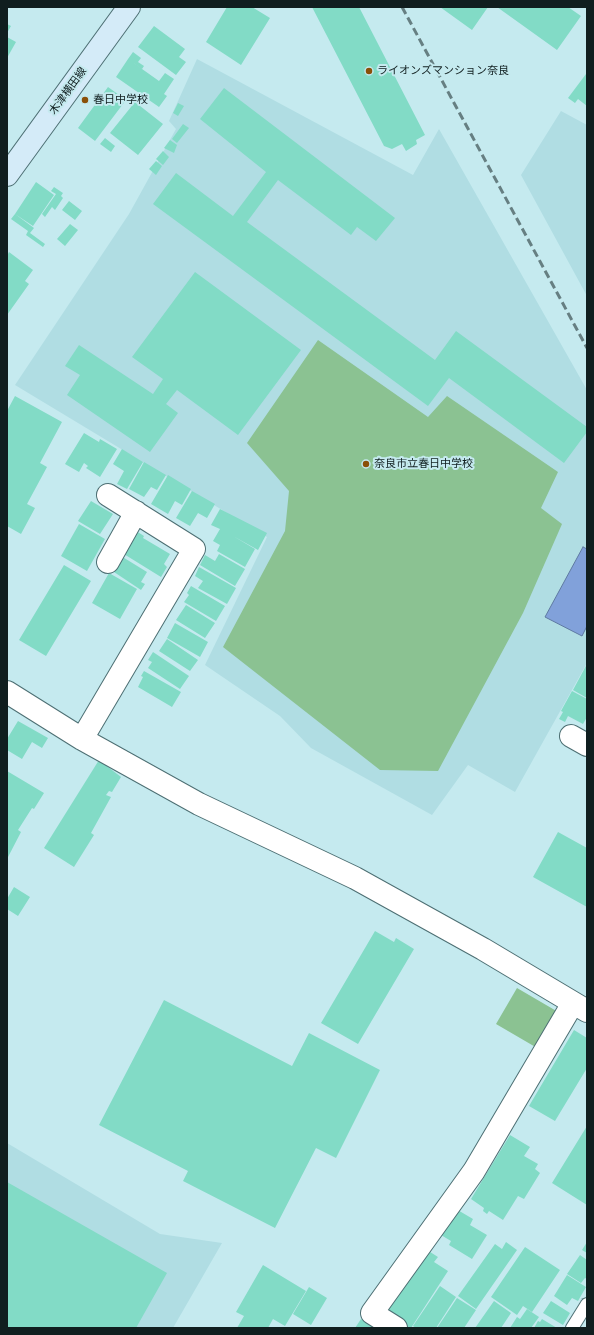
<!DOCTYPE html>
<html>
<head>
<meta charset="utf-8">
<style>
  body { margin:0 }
  #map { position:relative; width:594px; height:1335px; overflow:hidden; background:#c5eaef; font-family:Montserrat,sans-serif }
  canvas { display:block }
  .frame { position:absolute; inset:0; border:8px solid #101e1f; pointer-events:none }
</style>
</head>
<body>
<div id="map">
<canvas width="594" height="1335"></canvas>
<div class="frame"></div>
</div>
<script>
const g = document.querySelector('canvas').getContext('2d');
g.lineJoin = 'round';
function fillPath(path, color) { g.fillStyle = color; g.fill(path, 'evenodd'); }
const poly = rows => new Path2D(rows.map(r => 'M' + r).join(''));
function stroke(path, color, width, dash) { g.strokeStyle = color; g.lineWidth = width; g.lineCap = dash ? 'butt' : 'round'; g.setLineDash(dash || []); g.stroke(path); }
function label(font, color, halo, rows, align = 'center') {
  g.font = font + ' Montserrat,"Noto Sans JP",sans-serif'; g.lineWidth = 4; g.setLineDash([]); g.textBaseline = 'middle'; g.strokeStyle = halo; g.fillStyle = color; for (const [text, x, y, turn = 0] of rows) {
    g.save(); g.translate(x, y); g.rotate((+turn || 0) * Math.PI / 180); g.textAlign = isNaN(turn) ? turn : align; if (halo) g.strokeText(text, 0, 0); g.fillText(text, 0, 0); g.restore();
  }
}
fillPath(poly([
  [197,59,413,175,439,129,587,390,587,663,515,792,468,765,432,815,311,748,280,716,205,665,267,537,15,385,129,214,176,129,169,121],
  [561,111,587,125,587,296,521,175],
  [7,1143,160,1234,222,1243,173,1328,7,1328]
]), '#b0dde3');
fillPath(poly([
  [318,340,428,417,447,396,558,472,541,508,562,524,523,613,438,771,380,770,223,647,285,531,289,491,247,443],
  [517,988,565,1016,544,1052,496,1024]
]), '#8bc292');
const water = poly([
  [583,547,587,549,587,626,582,636,545,617,583,547]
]);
fillPath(water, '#81a1da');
stroke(water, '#5f7aa2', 1);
fillPath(poly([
  [227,7,252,7,270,18,241,65,206,42],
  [312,7,359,7,425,135,416,140,417,144,406,151,402,144,392,149,384,146],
  [440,7,488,7,472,30],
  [497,7,568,7,581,16,557,50],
  [7,24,11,26,7,33],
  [154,26,185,49,179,57,186,62,176,75,138,47],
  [7,37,16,42,7,58],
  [133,52,141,58,138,62,144,66,142,69,128,59],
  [128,59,159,81,165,73,174,79,164,94,167,96,159,107,116,77],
  [586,74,587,75,587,106,578,99,575,103,568,98],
  [108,87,126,100,95,141,78,128],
  [224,88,395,218,376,241,357,227,351,235,278,180,247,222,435,360,456,331,587,427,587,432,564,463,449,378,428,406,153,204,176,173,233,216,266,172,200,119],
  [135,102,163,124,138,155,110,133],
  [178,103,184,106,178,116,173,113],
  [183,124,189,128,177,143,172,139],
  [105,138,115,146,111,152,100,144],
  [170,140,177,145,174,153,164,148],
  [163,151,169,157,163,165,156,159],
  [156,161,162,166,156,175,149,169],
  [36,182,54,195,33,226,15,214],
  [54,187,63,193,61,196,63,198,55,210,52,207,45,217,42,214,56,194,51,191],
  [69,201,82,211,75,220,62,210],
  [15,214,34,228,30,233,45,244,43,247,26,235,28,231,11,219],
  [70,224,78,230,65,246,57,239],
  [9,252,33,270,25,281,29,284,7,315,7,256],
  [195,272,301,350,238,435,177,390,166,404,178,413,150,452,67,395,80,375,65,366,79,345,153,394,163,379,132,357],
  [15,396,62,422,40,463,47,467,27,504,35,508,21,534,7,526,7,411],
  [84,433,99,442,100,439,117,449,100,477,86,468,88,466,84,463,79,472,65,464],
  [122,449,143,462,127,489,117,484,124,471,113,464],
  [144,462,166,475,157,490,151,487,144,497,129,489],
  [168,475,191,489,182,505,175,501,168,514,151,504],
  [192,491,215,504,207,518,198,513,190,526,176,518],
  [91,501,113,514,100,534,78,521],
  [220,509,267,533,258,550,233,536,255,549,245,567,217,551,220,545,213,541,220,529,211,525],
  [79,524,105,539,87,571,61,556],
  [133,529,144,536,143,538,170,554,164,564,167,567,161,577,119,551],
  [219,554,245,569,235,586,200,565,205,555,215,561],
  [121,556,147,572,141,582,145,584,141,590,111,570],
  [64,565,91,581,46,656,19,640],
  [199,567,236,588,227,604,198,588,203,581,195,576],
  [109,573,137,589,120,619,92,603],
  [191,586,225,606,216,621,184,602,189,595,187,593],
  [186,605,215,623,205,638,176,620],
  [175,623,208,642,200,657,167,638],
  [167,639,198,660,190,671,159,651],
  [153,652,189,676,180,689,148,668,152,662,148,660],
  [587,664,587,698,573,690],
  [144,671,181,692,172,707,138,687,143,677,141,676],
  [572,691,587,699,587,717,583,724,568,716,565,722,559,719,563,712,561,711],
  [18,721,48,738,42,748,32,742,22,759,7,750,7,739],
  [99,760,121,777,112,792,109,791,106,795,111,797,91,833,94,835,74,867,44,848],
  [7,771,44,793,34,809,32,808,18,830,21,832,7,859],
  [558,832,587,848,587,907,533,877],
  [14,887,30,897,18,916,7,909,7,899],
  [375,931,394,942,396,938,414,949,358,1044,321,1023],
  [164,1000,292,1066,309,1033,380,1070,336,1158,316,1148,275,1228,183,1181,188,1171,99,1125],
  [574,1030,587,1038,587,1068,555,1121,529,1106],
  [587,1126,587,1205,552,1183],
  [510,1135,530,1147,524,1156,538,1164,535,1169,540,1173,524,1199,518,1196,503,1220,489,1211,487,1214,483,1211,484,1208,471,1199],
  [7,1182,167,1273,136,1328,7,1328],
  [456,1209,473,1219,470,1225,487,1235,472,1259,449,1245,451,1241,441,1235],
  [506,1242,517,1250,476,1309,458,1296,495,1244,502,1249],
  [587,1242,587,1253,582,1250],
  [525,1247,560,1270,532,1312,523,1306,517,1315,491,1297],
  [427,1250,438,1257,434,1262,448,1271,411,1328,409,1328,386,1313],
  [580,1255,587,1260,587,1279,585,1278,581,1283,567,1274],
  [263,1265,306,1291,285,1326,273,1319,268,1328,237,1328,244,1316,236,1312],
  [567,1275,586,1287,578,1301,572,1298,567,1305,554,1296],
  [440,1286,456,1297,436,1328,416,1328,413,1326],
  [309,1287,327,1298,311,1325,293,1314],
  [457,1298,476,1310,464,1328,437,1328],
  [494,1301,511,1313,501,1328,475,1328],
  [551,1301,570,1313,563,1325,543,1313],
  [527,1309,539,1317,531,1328,510,1328,517,1317,520,1319],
  [361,1319,377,1328,355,1328],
  [542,1319,557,1328,534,1328,538,1321,540,1322]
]), '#82dbc6');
const service = poly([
  [572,1328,587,1304]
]);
const minor = poly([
  [108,562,136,512],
  [7,692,82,739,199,804,355,878,483,949,587,1011],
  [571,736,587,745],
  [82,739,194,549,108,495],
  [396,1328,372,1313,474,1171,573,1003]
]);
const secondary = poly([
  [7,175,129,7]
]);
stroke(service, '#4d6f73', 14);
stroke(minor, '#4d6f73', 24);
stroke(secondary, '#4d6f73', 24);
stroke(service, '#fff', 12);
stroke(minor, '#fff', 22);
stroke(secondary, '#d4ebf8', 22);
stroke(poly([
  [402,7,587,348]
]), '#667f82', 3, [8, 4]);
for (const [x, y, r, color] of [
  [369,71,4,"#8a5008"],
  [85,100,4,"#8a5008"],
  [366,464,4,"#8a5008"]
]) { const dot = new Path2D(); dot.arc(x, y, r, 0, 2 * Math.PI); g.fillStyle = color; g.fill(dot); stroke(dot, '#c5eaef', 1.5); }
label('11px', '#101e1f', '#c5eaef', [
  ["ライオンズマンション奈良",377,71],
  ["春日中学校",93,100],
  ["奈良市立春日中学校",374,464]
], 'left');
label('11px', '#101e1f', '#c5eaef', [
  ["木津横田線",68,91,-54]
]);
</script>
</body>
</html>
